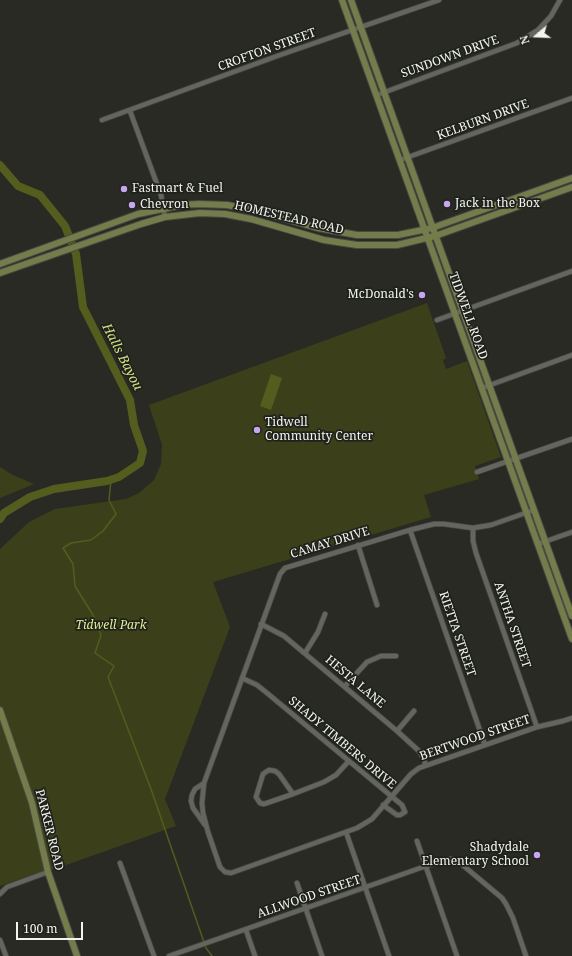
<!DOCTYPE html>
<html>
<head>
<meta charset="utf-8">
<style>
  body { margin:0 }
  #map { position:relative; width:572px; height:956px; overflow:hidden; background:#292a24; font-family:"Noto Serif",serif }
  canvas { display:block }
  .north { position:absolute; left:516px; top:16px; width:40px; height:40px; -webkit-text-stroke:3px #1f211b; paint-order:stroke; rotate:251deg; font-size:11px; font-weight:700; line-height:16px; text-align:center; color:#f3f4f0 }
  .north::after { content:''; display:block; margin:auto; width:14px; height:18px; background:#f3f4f0; clip-path:polygon(50% 0,100% 100%,50% 72%,0 100%) }
  .scale { position:absolute; left:16px; top:922px; width:67px; height:18px; box-sizing:border-box; border:2px solid #f3f4f0; border-top:0; padding-left:5px; font-size:12px; line-height:14px; white-space:nowrap; color:#f3f4f0; -webkit-text-stroke:3px #1f211b; paint-order:stroke }
</style>
</head>
<body>
<div id="map">
<canvas width="572" height="956"></canvas>
<div class="north">N</div>
<div class="scale">100 m</div>
</div>
<script>
const g = document.querySelector('canvas').getContext('2d');
g.lineJoin = 'round';
function fillPath(path, color) { g.fillStyle = color; g.fill(path, 'evenodd'); }
const poly = rows => new Path2D(rows.map(r => 'M' + r).join(''));
function stroke(path, color, width, dash) { g.strokeStyle = color; g.lineWidth = width; g.lineCap = dash ? 'butt' : 'round'; g.setLineDash(dash || []); g.stroke(path); }
function label(font, color, halo, rows, align = 'center') {
  g.font = font + ' "Noto Serif",serif'; g.lineWidth = 3.5; g.setLineDash([]); g.textBaseline = 'middle'; g.strokeStyle = halo; g.fillStyle = color; for (const [text, x, y, turn = 0] of rows) {
    g.save(); g.translate(x, y); g.rotate((+turn || 0) * Math.PI / 180); g.textAlign = isNaN(turn) ? turn : align; if (halo) g.strokeText(text, 0, 0); g.fillText(text, 0, 0); g.restore();
  }
}
fillPath(poly([
  [427,303,446,358,443,360,446,369,467,361,501,457,475,466,479,479,424,495,431,517,213,582,230,627,165,799,176,826,55,869,40,872,0,886,0,549,29,522,55,509,126,499,139,493,154,480,161,464,162,445,149,405],
  [0,467,13,475,34,484,0,498]
]), '#3b401a');
fillPath(poly([
  [271,374,282,378,271,410,260,406]
]), '#545c1e');
stroke(poly([
  [111,480,109,500,116,514,103,531,91,540,71,543,63,548,73,564,75,586,93,615,101,635,95,653,114,666,108,677,151,789,206,948,212,956]
]), '#545c1e', 1.5);
stroke(poly([
  [0,165,18,186,40,195,65,226,76,254,83,307,130,400,134,425,143,451,140,463,119,477,107,481,54,489,30,497,4,513,0,519]
]), '#545c1e', 8);
const minor = poly([
  [377,95,517,43,538,30,551,16,560,0],
  [130,111,161,195,165,217],
  [102,120,280,55,439,0],
  [400,160,572,98],
  [437,320,572,271],
  [482,388,572,355],
  [477,472,572,439],
  [534,510,491,525,473,528,444,524,434,524,410,530,285,568,280,574,204,783,202,803,203,813,208,832,220,867,225,872,231,873,357,828,372,819,411,774,419,768,537,727,563,721,572,718],
  [473,528,473,541,476,553,537,727],
  [410,530,485,745],
  [538,544,572,532],
  [358,545,377,605],
  [261,624,284,636,397,731,420,752,426,765],
  [305,653,318,632,325,614],
  [242,678,257,685,267,693,402,805,405,812,400,815,397,815,383,805],
  [345,686,367,662,381,656,396,656],
  [397,731,414,711],
  [204,783,195,789,192,795,191,801,193,808,205,825],
  [293,794,279,774,275,771,269,770,263,774,256,797,260,803,264,804,293,794,324,782,336,775,348,762],
  [346,832,389,956],
  [417,841,457,956],
  [120,863,154,956],
  [297,883,322,956],
  [0,894,7,887,48,872],
  [246,930,255,956],
  [0,940,6,956],
  [169,956,426,866,446,860,451,859,459,862,502,898,506,904,513,918,526,956]
]);
const major = poly([
  [342,0,572,639],
  [351,0,572,616],
  [0,264,138,214,182,205,199,204,227,205,253,210,318,228,357,235,398,235,432,228,572,178],
  [0,273,141,224,165,217,200,213,225,214,251,219,324,240,357,245,397,245,435,236,572,187],
  [0,710,32,803,48,872,77,956]
]);
stroke(minor, '#484943', 6);
stroke(major, '#484943', 8);
stroke(minor, '#64655f', 4.5);
stroke(major, '#757c4b', 6);
for (const [x, y, r, color] of [
  [124,189,4,"#c7a6ef"],
  [447,204,4,"#c7a6ef"],
  [132,205,4,"#c7a6ef"],
  [422,295,4,"#c7a6ef"],
  [257,430,4,"#c7a6ef"],
  [537,855,4,"#c7a6ef"]
]) { const dot = new Path2D(); dot.arc(x, y, r, 0, 2 * Math.PI); g.fillStyle = color; g.fill(dot); stroke(dot, '#1f211b', 1.5); }
label('12px', '#f3f4f0', '#1f211b', [
  ["CROFTON STREET",267,50,-20],
  ["SUNDOWN DRIVE",450,57,-20],
  ["KELBURN DRIVE",483,120,-20],
  ["HOMESTEAD ROAD",289,218,13],
  ["TIDWELL ROAD",468,316,70],
  ["CAMAY DRIVE",330,543,-17],
  ["ANTHA STREET",512,625,71],
  ["RIETTA STREET",457,634,71],
  ["HESTA LANE",355,682,40],
  ["BERTWOOD STREET",475,738,-19],
  ["SHADY TIMBERS DRIVE",342,743,40],
  ["PARKER ROAD",49,830,76],
  ["ALLWOOD STREET",309,897,-19]
]);
label('12px', '#f3f4f0', '#1f211b', [
  ["Fastmart & Fuel",132,189],
  ["Jack in the Box",455,204],
  ["Chevron",140,205],
  ["McDonald's",414,295,"right"],
  ["Tidwell",265,423],
  ["Community Center",265,437],
  ["Shadydale",529,848,"right"],
  ["Elementary School",529,862,"right"]
], 'left');
label('italic 12px', '#e0ee93', '#1f211b', [
  ["Tidwell Park",111,626]
]);
label('italic 13px', '#d2e186', '#1f211b', [
  ["Halls Bayou",122,357,63]
]);
</script>
</body>
</html>
